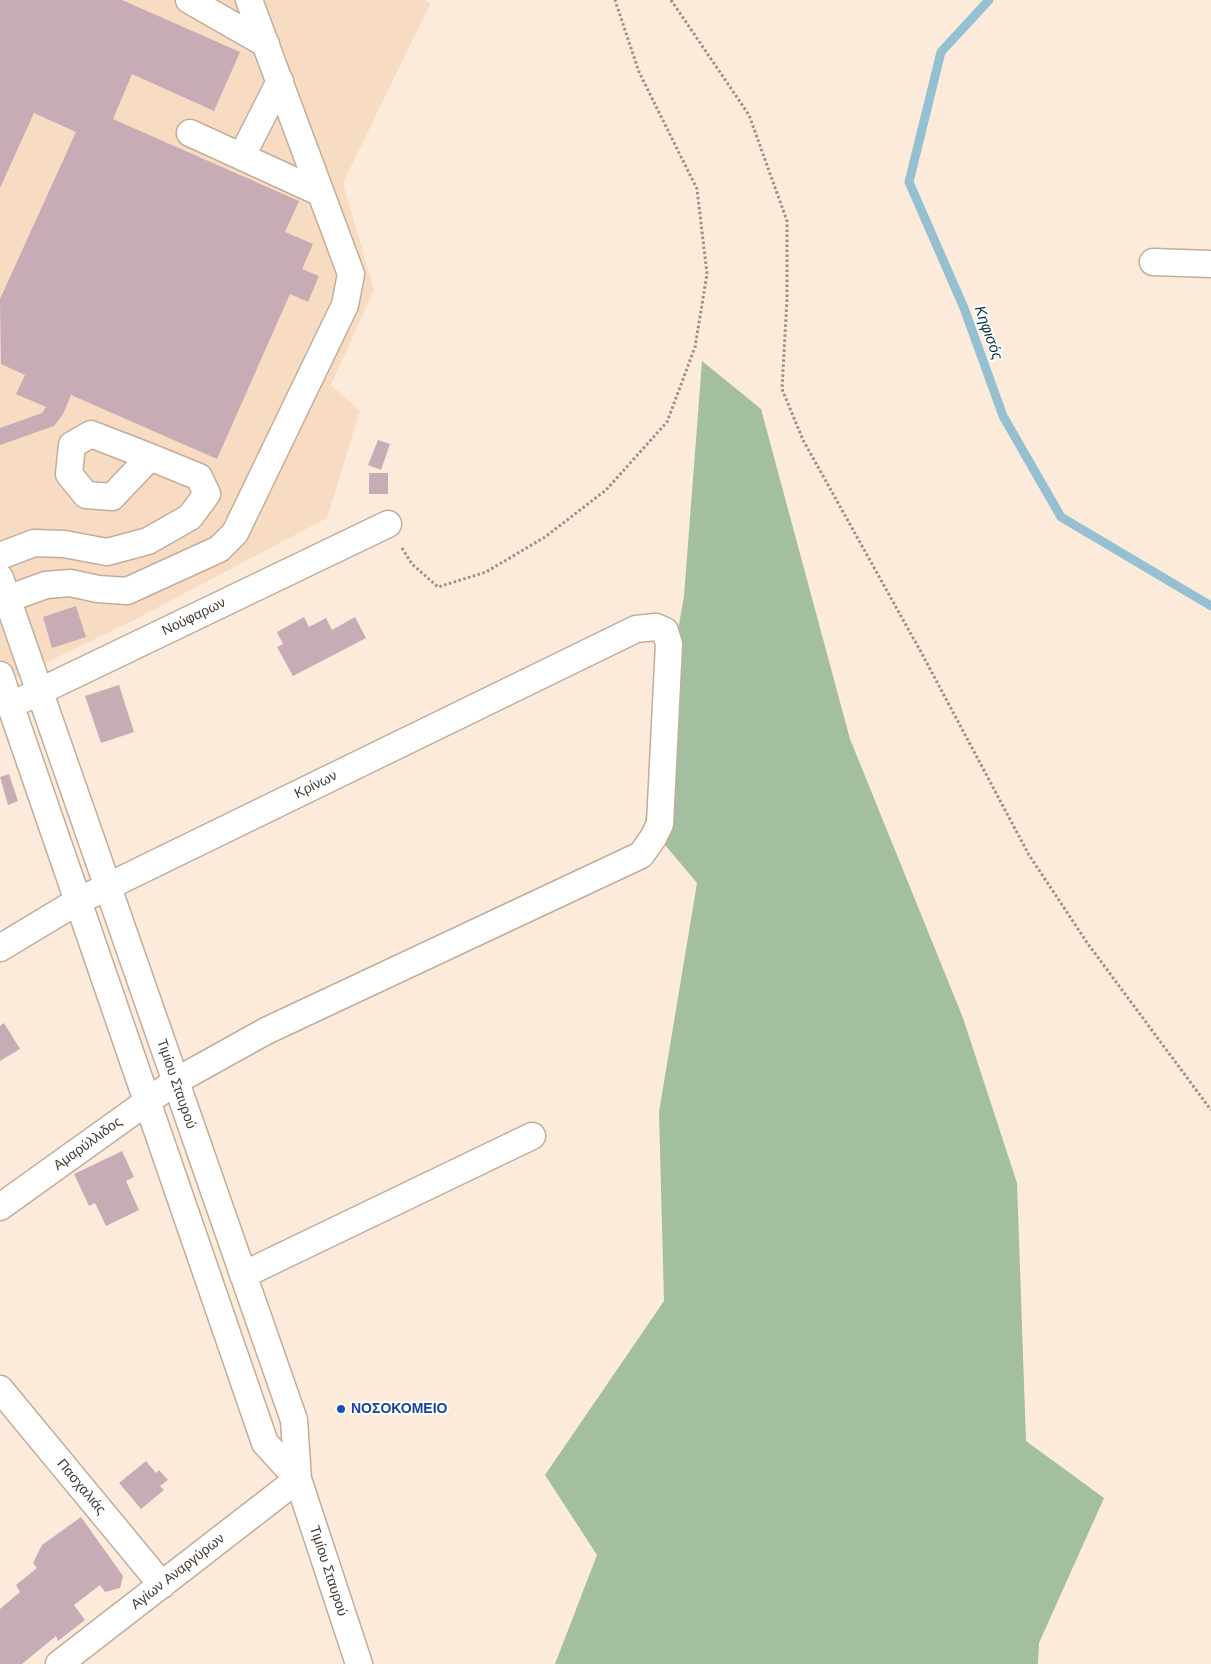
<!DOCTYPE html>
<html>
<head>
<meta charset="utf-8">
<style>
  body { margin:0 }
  canvas { display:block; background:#fcebdb }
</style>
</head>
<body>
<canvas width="1211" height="1664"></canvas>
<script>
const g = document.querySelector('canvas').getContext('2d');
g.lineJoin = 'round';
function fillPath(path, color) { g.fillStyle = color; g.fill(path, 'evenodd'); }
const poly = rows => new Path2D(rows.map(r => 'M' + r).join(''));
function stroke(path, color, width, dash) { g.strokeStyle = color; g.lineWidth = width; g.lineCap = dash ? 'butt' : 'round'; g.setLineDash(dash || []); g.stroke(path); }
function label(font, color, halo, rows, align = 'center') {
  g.font = font + ' Arial,sans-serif'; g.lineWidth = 4; g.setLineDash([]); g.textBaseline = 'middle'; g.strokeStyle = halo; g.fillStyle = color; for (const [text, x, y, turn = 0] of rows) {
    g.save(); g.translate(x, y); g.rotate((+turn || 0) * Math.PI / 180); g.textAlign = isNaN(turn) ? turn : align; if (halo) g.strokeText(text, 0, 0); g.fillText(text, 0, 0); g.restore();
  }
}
fillPath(poly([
  [0,0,426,0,430,4,343,183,374,290,331,385,360,411,327,518,134,620,0,685]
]), '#f7dcc3');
fillPath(poly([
  [702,361,761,409,850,739,963,1018,1017,1183,1026,1441,1104,1498,1039,1643,1038,1664,555,1664,597,1555,545,1475,664,1301,659,1112,697,883,645,821,684,596]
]), '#a3bfa0');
stroke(poly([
  [989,0,941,52,909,182,964,308,1003,416,1061,517,1211,606]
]), '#94c0d1', 9);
fillPath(poly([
  [0,0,122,0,240,52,214,111,132,74,113,119,299,201,285,232,313,244,302,269,319,276,308,302,290,294,217,459,71,395,63,414,54,426,0,445,0,428,42,413,46,407,16,394,25,375,1,364,0,299,76,132,34,113,0,188],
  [378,440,390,444,381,470,368,465],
  [369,473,388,473,388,494,369,494],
  [76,606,86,637,52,648,43,617],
  [304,617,309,627,326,618,332,630,355,617,366,638,293,676,277,647,283,644,277,632],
  [119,685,134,732,101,743,85,696],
  [9,774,18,801,8,805,0,777],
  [4,1023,20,1049,0,1061,0,1026],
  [122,1151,134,1177,126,1181,139,1210,106,1226,95,1203,89,1206,74,1174],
  [146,1461,156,1473,159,1470,168,1480,160,1486,164,1490,141,1509,119,1483],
  [81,1517,123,1576,120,1588,105,1592,100,1585,74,1605,85,1620,58,1641,56,1636,22,1664,0,1664,0,1609,20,1592,16,1585,37,1568,33,1563,42,1545]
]), '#c8acb5');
const minor = poly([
  [189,0,266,44],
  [190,133,321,193],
  [242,156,280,81],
  [1153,262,1211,264],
  [0,556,34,543,64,544,107,552,148,541,190,517,207,494,199,477,150,457,91,434,72,445,69,474,86,495,112,497,150,457],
  [0,578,294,1420,298,1479,359,1664],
  [0,603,7,599,46,585,70,583,98,589,127,591,219,549,235,533,345,305,351,274,249,0],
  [0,675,265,1443,298,1479],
  [24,699,388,524],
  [0,948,78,901,636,629,656,627,665,631,669,644,660,824,653,838,641,855,266,1031,176,1081,0,1207],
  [243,1275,532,1136],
  [0,1389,162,1585],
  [59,1664,298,1479]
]);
stroke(minor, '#c2ad9b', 29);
stroke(poly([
  [671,0,749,115,787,221,787,299,782,389,803,440,921,652,1029,855,1088,944,1211,1110],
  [402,548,412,564,438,587,486,572,545,537,606,490,667,422,695,347,707,274,697,189,639,72,615,0]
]), '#9c8f84', 3, [2.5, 2.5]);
stroke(minor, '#fff', 26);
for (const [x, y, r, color] of [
  [341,1409,5,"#1a4fb4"]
]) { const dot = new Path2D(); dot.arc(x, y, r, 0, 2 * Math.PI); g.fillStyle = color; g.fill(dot); stroke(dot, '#fff', 2); }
label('14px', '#443b34', '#fff', [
  ["Νούφαρων",194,617,-26],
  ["Κρίνων",316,785,-26],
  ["Τιμίου Σταυρού",176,1084,71],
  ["Αμαρύλλιδος",88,1144,-36],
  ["Πασχαλιάς",81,1487,50],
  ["Τιμίου Σταυρού",328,1571,72],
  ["Αγίων Αναργύρων",178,1572,-38]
]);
label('bold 14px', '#164399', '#fff', [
  ["ΝΟΣΟΚΟΜΕΙΟ",351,1409]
], 'left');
label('italic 15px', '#07313e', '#fff', [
  ["Κηφισός",988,333,70]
]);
</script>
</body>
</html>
